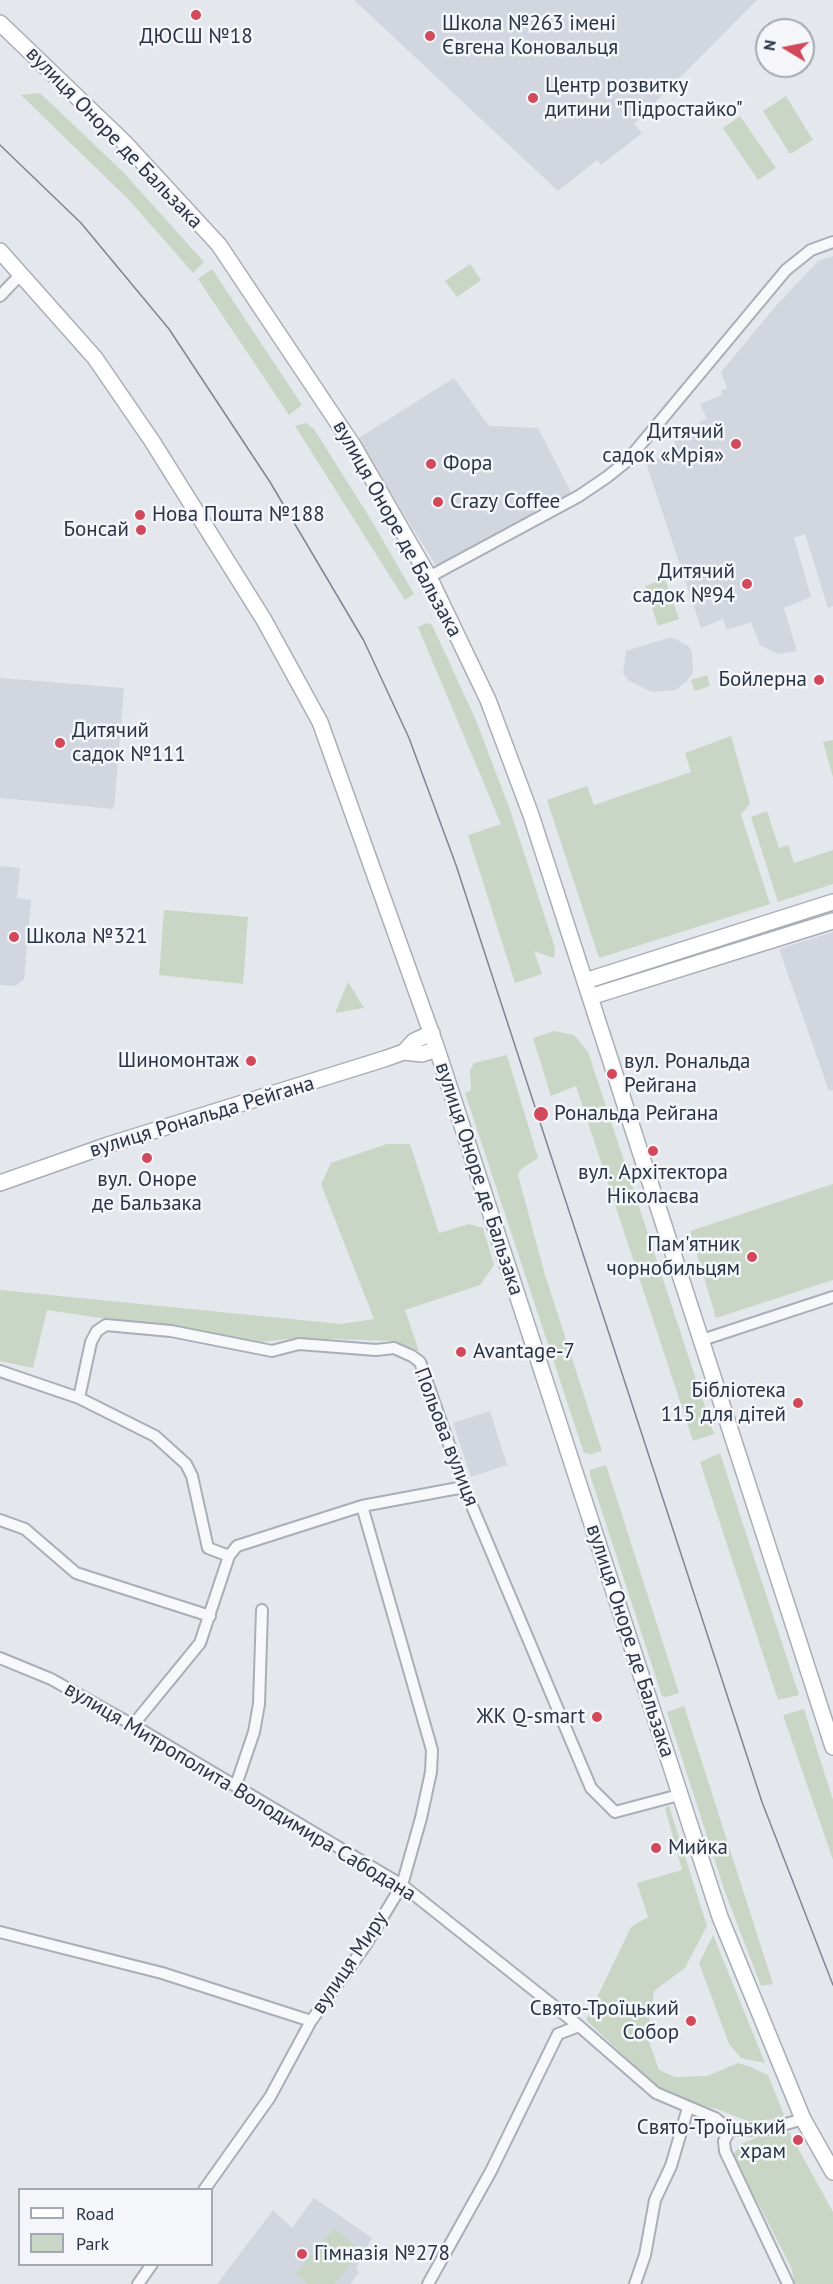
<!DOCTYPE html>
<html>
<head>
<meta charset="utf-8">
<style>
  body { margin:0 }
  #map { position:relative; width:833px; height:2284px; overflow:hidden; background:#e4e7ec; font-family:"PT Sans",sans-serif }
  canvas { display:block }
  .legend { position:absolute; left:18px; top:2188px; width:195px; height:78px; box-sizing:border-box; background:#f4f6f9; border:2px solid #a4a8b1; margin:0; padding:8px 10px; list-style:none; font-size:18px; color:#2b3445 }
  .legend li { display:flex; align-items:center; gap:12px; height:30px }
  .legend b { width:30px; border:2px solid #a4a8b1 }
  .north { position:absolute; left:755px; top:18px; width:60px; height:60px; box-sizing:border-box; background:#f4f6f9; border:2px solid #a4a8b1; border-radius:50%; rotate:280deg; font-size:16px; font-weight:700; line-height:24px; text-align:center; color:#2b3445 }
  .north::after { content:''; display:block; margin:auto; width:21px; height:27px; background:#d1495b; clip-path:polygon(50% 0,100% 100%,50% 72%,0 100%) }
</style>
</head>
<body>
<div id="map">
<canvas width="833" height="2284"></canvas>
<ul class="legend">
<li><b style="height:8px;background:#fff"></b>Road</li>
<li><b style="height:16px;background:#c9d6c5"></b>Park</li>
</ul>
<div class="north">N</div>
</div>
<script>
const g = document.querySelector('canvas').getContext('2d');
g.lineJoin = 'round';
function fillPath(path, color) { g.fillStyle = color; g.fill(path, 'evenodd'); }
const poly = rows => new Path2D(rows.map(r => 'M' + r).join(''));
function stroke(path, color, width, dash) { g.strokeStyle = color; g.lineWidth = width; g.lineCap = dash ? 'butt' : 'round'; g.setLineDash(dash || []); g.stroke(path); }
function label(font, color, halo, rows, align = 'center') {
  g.font = font + ' "PT Sans",sans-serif'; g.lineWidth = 5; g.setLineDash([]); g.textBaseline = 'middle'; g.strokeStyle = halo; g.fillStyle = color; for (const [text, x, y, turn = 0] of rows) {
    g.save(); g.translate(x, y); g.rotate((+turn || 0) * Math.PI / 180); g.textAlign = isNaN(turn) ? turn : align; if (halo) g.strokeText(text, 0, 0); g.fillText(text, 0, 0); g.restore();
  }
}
fillPath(poly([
  [354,0,757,0,634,124,642,133,601,165,597,160,558,191],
  [833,256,833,606,828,608,805,534,794,538,811,597,784,608,797,651,778,654,760,645,751,622,727,630,723,619,701,628,646,463,677,451,673,437,700,426,699,422,707,419,700,404,722,395,721,391,727,388,721,372,775,307,818,261],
  [454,378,489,426,538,428,571,492,437,567,357,439],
  [671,637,687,645,692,652,693,673,687,681,675,690,652,692,629,681,623,673,626,651],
  [0,678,124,688,114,809,0,798],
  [0,866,20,868,17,898,31,900,24,979,15,986,0,985],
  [833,932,833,1090,829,1091,779,949],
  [490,1411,507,1465,471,1477,453,1423],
  [314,2198,372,2238,356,2269,359,2273,350,2284,217,2284,273,2210,292,2228]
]), '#d2d6de');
fillPath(poly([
  [40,93,123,172,204,262,193,273,130,201,21,95],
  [786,96,813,140,790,154,763,111],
  [740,116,776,168,758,180,723,128],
  [470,264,481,280,457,297,445,281],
  [212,269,302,405,289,415,198,279],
  [306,423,314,429,373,523,414,594,405,600,295,426],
  [665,579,679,619,658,626,645,586],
  [427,623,432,625,475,718,509,807,555,948,554,958,534,951,542,974,515,983,468,835,501,824,418,627],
  [707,675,710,686,695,691,691,680],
  [731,736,750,803,741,815,770,904,599,958,547,800,587,786,594,805,691,772,685,753],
  [833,740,833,777,823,742],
  [767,811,779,848,788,845,794,863,833,850,833,884,778,902,751,817],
  [164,910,248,917,243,984,159,975],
  [348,982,364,1008,335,1013],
  [554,1031,574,1035,588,1052,714,1434,693,1441,576,1086,551,1096,533,1038],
  [507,1055,538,1158,520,1170,518,1175,545,1275,602,1451,591,1454,584,1453,465,1093,471,1090,470,1070,474,1063],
  [387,1144,410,1144,439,1233,469,1224,483,1228,494,1265,480,1285,405,1310,419,1351,395,1341,298,1338,261,1342,47,1310,33,1368,0,1361,0,1290,341,1324,374,1319,321,1184,331,1163],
  [833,1184,833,1280,716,1318,690,1231],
  [720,1453,743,1524,799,1695,778,1700,700,1462],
  [606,1465,679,1693,666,1697,662,1696,590,1475,590,1470],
  [684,1706,773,1984,761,1986,725,1892,667,1712],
  [804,1709,833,1800,833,1860,783,1715],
  [669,1806,707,1926,685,1968,654,1991,647,2036,659,2070,675,2077,707,2076,738,2063,751,2067,768,2075,784,2115,780,2119,747,2121,717,2109,681,2101,658,2088,586,2020,631,1927,648,1917,637,1883,682,1870,665,1808],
  [713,1935,765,2063,741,2058,729,2044,699,1963],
  [789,2132,833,2212,833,2284,795,2284,791,2267,733,2155,741,2144,758,2137],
  [334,2228,362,2252,334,2284,308,2284,296,2273]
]), '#c9d6c5');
const street = poly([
  [0,296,22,273],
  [429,577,579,496,607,477,627,461,786,270,811,250,833,242],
  [702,1340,833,1297],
  [0,1371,79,1398,155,1436,186,1464,192,1476,208,1548,229,1556],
  [79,1398,91,1342,97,1331,106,1325,171,1331,272,1351,299,1344,376,1350,394,1348,412,1356,420,1362,464,1487,591,1788,615,1812,679,1795],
  [0,1520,25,1529,76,1573,210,1616],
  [0,1658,51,1679,133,1725,402,1885,579,2026,656,2093,715,2118,730,2130,769,2129,803,2119],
  [133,1725,200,1643,229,1556,237,1546,362,1506,464,1487],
  [236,1785,254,1732,259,1704,262,1610],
  [0,1932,162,1973,311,2021],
  [730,2130,724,2141,725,2151,788,2284],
  [204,2190,270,2097,311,2021,365,1946,402,1885,421,1818,431,1772,432,1750,362,1506],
  [138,2284,152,2264],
  [428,2284,491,2171,558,2034,579,2026],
  [635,2284,645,2255,655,2200,671,2166,688,2108]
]);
const secondary = poly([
  [0,23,126,144,219,245,354,447,429,577,488,700,531,815,833,1747],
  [0,251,95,358,152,441,264,620,320,722,437,1049,720,1917,803,2119,833,2172],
  [585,981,833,902],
  [590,997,833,921],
  [404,1052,422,1054,437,1049],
  [0,1183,108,1145,384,1059,404,1052,414,1041,432,1033]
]);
stroke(street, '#a9aeb7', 14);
stroke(secondary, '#a9aeb7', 18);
stroke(street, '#f7f8fa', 10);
stroke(secondary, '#fff', 15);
stroke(poly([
  [0,145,81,223,169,329,270,482,364,641,409,738,456,865,762,1802,833,1985]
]), '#7d8696', 1.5);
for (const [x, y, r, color] of [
  [196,15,6,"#d1495b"],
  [430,36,6,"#d1495b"],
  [533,98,6,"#d1495b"],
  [736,444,6,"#d1495b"],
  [431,464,6,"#d1495b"],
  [438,502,6,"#d1495b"],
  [140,515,6,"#d1495b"],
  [141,530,6,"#d1495b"],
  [747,584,6,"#d1495b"],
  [819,680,6,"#d1495b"],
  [60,743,6,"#d1495b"],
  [14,937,6,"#d1495b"],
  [251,1061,6,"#d1495b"],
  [612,1074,6,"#d1495b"],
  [541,1114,8,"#d1495b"],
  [653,1151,6,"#d1495b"],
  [147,1158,6,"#d1495b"],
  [752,1257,6,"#d1495b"],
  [461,1352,6,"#d1495b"],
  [798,1403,6,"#d1495b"],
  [597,1717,6,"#d1495b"],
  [656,1848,6,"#d1495b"],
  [691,2021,6,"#d1495b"],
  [798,2140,6,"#d1495b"],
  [302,2254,6,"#d1495b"]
]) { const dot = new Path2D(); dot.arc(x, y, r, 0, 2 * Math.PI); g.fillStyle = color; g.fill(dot); stroke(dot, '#f4f6f9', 2); }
label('21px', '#2b3445', '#f4f6f9', [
  ["Школа №263 імені",442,24],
  ["Євгена Коновальця",442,48],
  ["ДЮСШ №18",196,37,"center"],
  ["Центр розвитку",545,86],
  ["дитини \"Підростайко\"",545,110],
  ["Дитячий",724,432,"right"],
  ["садок «Мрія»",724,456,"right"],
  ["Фора",443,464],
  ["Crazy Coffee",450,502],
  ["Нова Пошта №188",152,515],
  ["Бонсай",129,530,"right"],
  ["Дитячий",735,572,"right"],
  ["садок №94",735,596,"right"],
  ["Бойлерна",807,680,"right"],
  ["Дитячий",72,731],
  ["садок №111",72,755],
  ["Школа №321",26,937],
  ["Шиномонтаж",239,1061,"right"],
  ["вул. Рональда",624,1062],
  ["Рейгана",624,1086],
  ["Рональда Рейгана",554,1114],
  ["вул. Архітектора",653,1173,"center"],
  ["Ніколаєва",653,1197,"center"],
  ["вул. Оноре",147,1180,"center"],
  ["де Бальзака",147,1204,"center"],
  ["Пам'ятник",740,1245,"right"],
  ["чорнобильцям",740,1269,"right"],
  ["Avantage-7",473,1352],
  ["Бібліотека",786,1391,"right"],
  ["115 для дітей",786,1415,"right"],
  ["ЖК Q-smart",585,1717,"right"],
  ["Мийка",668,1848],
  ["Свято-Троїцький",679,2009,"right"],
  ["Собор",679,2033,"right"],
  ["Свято-Троїцький",786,2128,"right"],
  ["храм",786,2152,"right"],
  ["Гімназія №278",314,2254]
], 'left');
label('21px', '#2b3445', '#f4f6f9', [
  ["вулиця Оноре де Бальзака",114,138,46],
  ["вулиця Оноре де Бальзака",397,529,61],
  ["вулиця Рональда Рейгана",202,1117,-17],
  ["вулиця Оноре де Бальзака",479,1179,72],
  ["Польова вулиця",446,1437,69],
  ["вулиця Оноре де Бальзака",630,1641,72],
  ["вулиця Митрополита Володимира Сабодана",240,1792,31],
  ["вулиця Миру",350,1963,-56]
]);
</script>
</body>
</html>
